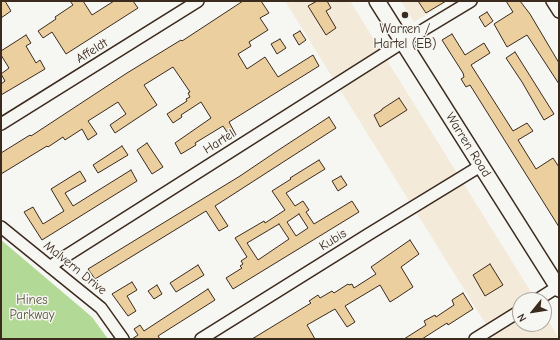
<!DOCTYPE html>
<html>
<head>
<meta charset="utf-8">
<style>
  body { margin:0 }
  #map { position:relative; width:560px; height:340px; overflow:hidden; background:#f6f6f2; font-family:"Comic Neue",sans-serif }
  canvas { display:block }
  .frame { position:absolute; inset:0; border:2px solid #3b2a1e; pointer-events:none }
  .north { position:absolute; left:512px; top:292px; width:40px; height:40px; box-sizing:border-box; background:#f6f6f2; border:1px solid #aba49d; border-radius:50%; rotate:240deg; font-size:11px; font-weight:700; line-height:16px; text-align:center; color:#3b2a1e }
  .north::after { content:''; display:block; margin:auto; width:14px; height:18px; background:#3b2a1e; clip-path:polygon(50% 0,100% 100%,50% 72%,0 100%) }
</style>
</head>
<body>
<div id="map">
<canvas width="560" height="340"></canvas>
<div class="frame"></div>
<div class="north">N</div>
</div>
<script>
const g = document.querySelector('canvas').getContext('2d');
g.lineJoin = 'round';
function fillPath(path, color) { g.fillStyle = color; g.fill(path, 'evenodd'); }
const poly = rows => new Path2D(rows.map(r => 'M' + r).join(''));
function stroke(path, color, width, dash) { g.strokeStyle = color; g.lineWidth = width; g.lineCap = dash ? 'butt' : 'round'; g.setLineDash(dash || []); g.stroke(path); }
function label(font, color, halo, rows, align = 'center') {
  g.font = font + ' "Comic Neue",sans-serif'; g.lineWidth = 3; g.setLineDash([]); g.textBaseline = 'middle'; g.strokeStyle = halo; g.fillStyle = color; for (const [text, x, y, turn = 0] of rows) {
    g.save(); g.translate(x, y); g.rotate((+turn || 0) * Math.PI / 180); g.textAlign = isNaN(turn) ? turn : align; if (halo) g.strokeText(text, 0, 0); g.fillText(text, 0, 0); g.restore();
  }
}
fillPath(poly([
  [285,1,350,1,536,300,520,300,520,324,544,324,544,313,559,339,495,339],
  [401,1,448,1,414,22]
]), '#f3ead9');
fillPath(poly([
  [1,240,92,317,108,339,1,339]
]), '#b2d995');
const building = poly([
  [1,1,5,1,11,11,1,18,1,1],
  [70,1,83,1,92,15,114,1,133,1,138,8,66,54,52,32,43,38,38,31,56,19,55,17,73,5,70,1],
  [243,1,261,1,269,13,260,18,268,30,249,42,251,46,238,54,247,69,265,57,278,77,313,55,319,66,229,122,236,135,231,138,223,126,195,143,196,145,181,154,175,143,211,118,201,102,181,115,182,117,173,123,167,114,187,101,186,99,190,97,188,93,190,92,173,67,144,85,157,105,115,133,110,125,126,114,118,102,88,121,97,134,88,140,82,129,65,140,63,137,48,147,47,146,1,174,1,153,30,135,31,136,127,73,181,40,182,41,243,1],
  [317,1,327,1,331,8,326,11,336,28,326,35,308,6,317,1],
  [418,1,446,1,426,13,418,1],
  [506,1,520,1,530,14,559,63,559,84,527,35,507,47,494,24,513,12,506,1],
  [487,12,493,21,485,27,479,17,487,12],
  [300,31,306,40,299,45,293,35,300,31],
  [452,34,465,55,484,43,490,53,471,65,513,131,527,123,533,131,518,140,536,169,553,158,559,167,559,227,470,85,466,87,461,79,464,77,463,73,442,40,452,34],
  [26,35,31,43,26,46,36,63,40,60,45,69,1,95,1,84,5,81,1,74,9,68,1,55,1,51,26,35],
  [280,39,286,48,277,54,271,44,280,39],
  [515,52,554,114,544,120,522,82,506,58,515,52],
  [399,98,407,110,380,127,374,115,382,110,382,109,399,98],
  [329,117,336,128,215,206,228,226,219,231,206,211,95,279,88,269,240,176,277,151,329,117],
  [147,143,163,167,152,174,137,150,147,143],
  [122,146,128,155,98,173,93,165,122,146],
  [319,160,325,169,286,193,295,206,303,201,309,210,306,212,314,224,352,201,359,212,233,289,226,278,242,268,240,266,243,264,241,261,247,257,235,238,264,221,265,223,285,210,272,191,291,179,290,178,319,160],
  [299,214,308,228,296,236,287,222,299,214],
  [279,224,289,239,258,260,247,243,279,224],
  [131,170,137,181,42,240,24,212,33,207,43,224,64,211,51,189,80,171,86,181,65,193,73,206,131,170],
  [341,176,347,185,338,191,332,181,341,176],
  [410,240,419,254,401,267,413,287,398,297,390,302,380,285,345,306,355,322,347,327,335,309,307,325,315,339,252,339,311,303,309,301,318,295,320,298,332,291,334,293,348,284,349,285,352,284,354,288,376,274,371,267,410,240],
  [490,264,503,285,485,296,473,275,490,264],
  [198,265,204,275,176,292,170,283,198,265],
  [132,282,137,290,127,296,136,311,128,316,112,294,132,282],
  [157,285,162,294,154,299,148,291,157,285],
  [208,289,215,300,158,336,160,339,132,339,138,335,134,329,140,325,144,331,208,289],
  [463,293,473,309,448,325,447,323,422,339,404,339,426,325,424,321,435,315,436,317,454,305,452,300,463,293]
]);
fillPath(building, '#eccf9f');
stroke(building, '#3b2a1e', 1);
const street = poly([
  [552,1,559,12],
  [1,124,198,1],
  [1,227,101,308,123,339],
  [50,267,58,261,403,42,471,1],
  [537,300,559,286],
  [201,339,369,234,482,165],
  [475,339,520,311]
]);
const secondary = poly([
  [377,1,559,289]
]);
stroke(street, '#3b2a1e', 14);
stroke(secondary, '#3b2a1e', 18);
stroke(street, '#f6f6f2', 11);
stroke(secondary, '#f6f6f2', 15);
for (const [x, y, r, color] of [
  [405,15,4,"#3b2a1e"]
]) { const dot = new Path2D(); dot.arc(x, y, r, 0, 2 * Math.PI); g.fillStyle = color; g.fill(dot); stroke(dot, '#f6f6f2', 1.5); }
label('13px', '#3b2a1e', '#f6f6f2', [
  ["Warren /",405,29],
  ["Hartel (EB)",405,44]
]);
label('13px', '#3b2a1e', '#f6f6f2', [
  ["Affeldt",92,51,-32],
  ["Hartel",219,142,-32],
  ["Warren Road",468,145,58],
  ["Kubis",333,240,-32],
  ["Malvern Drive",75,268,39]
]);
label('13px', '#59563c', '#f6f6f2', [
  ["Hines",32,300],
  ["Parkway",32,315]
]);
</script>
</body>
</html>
